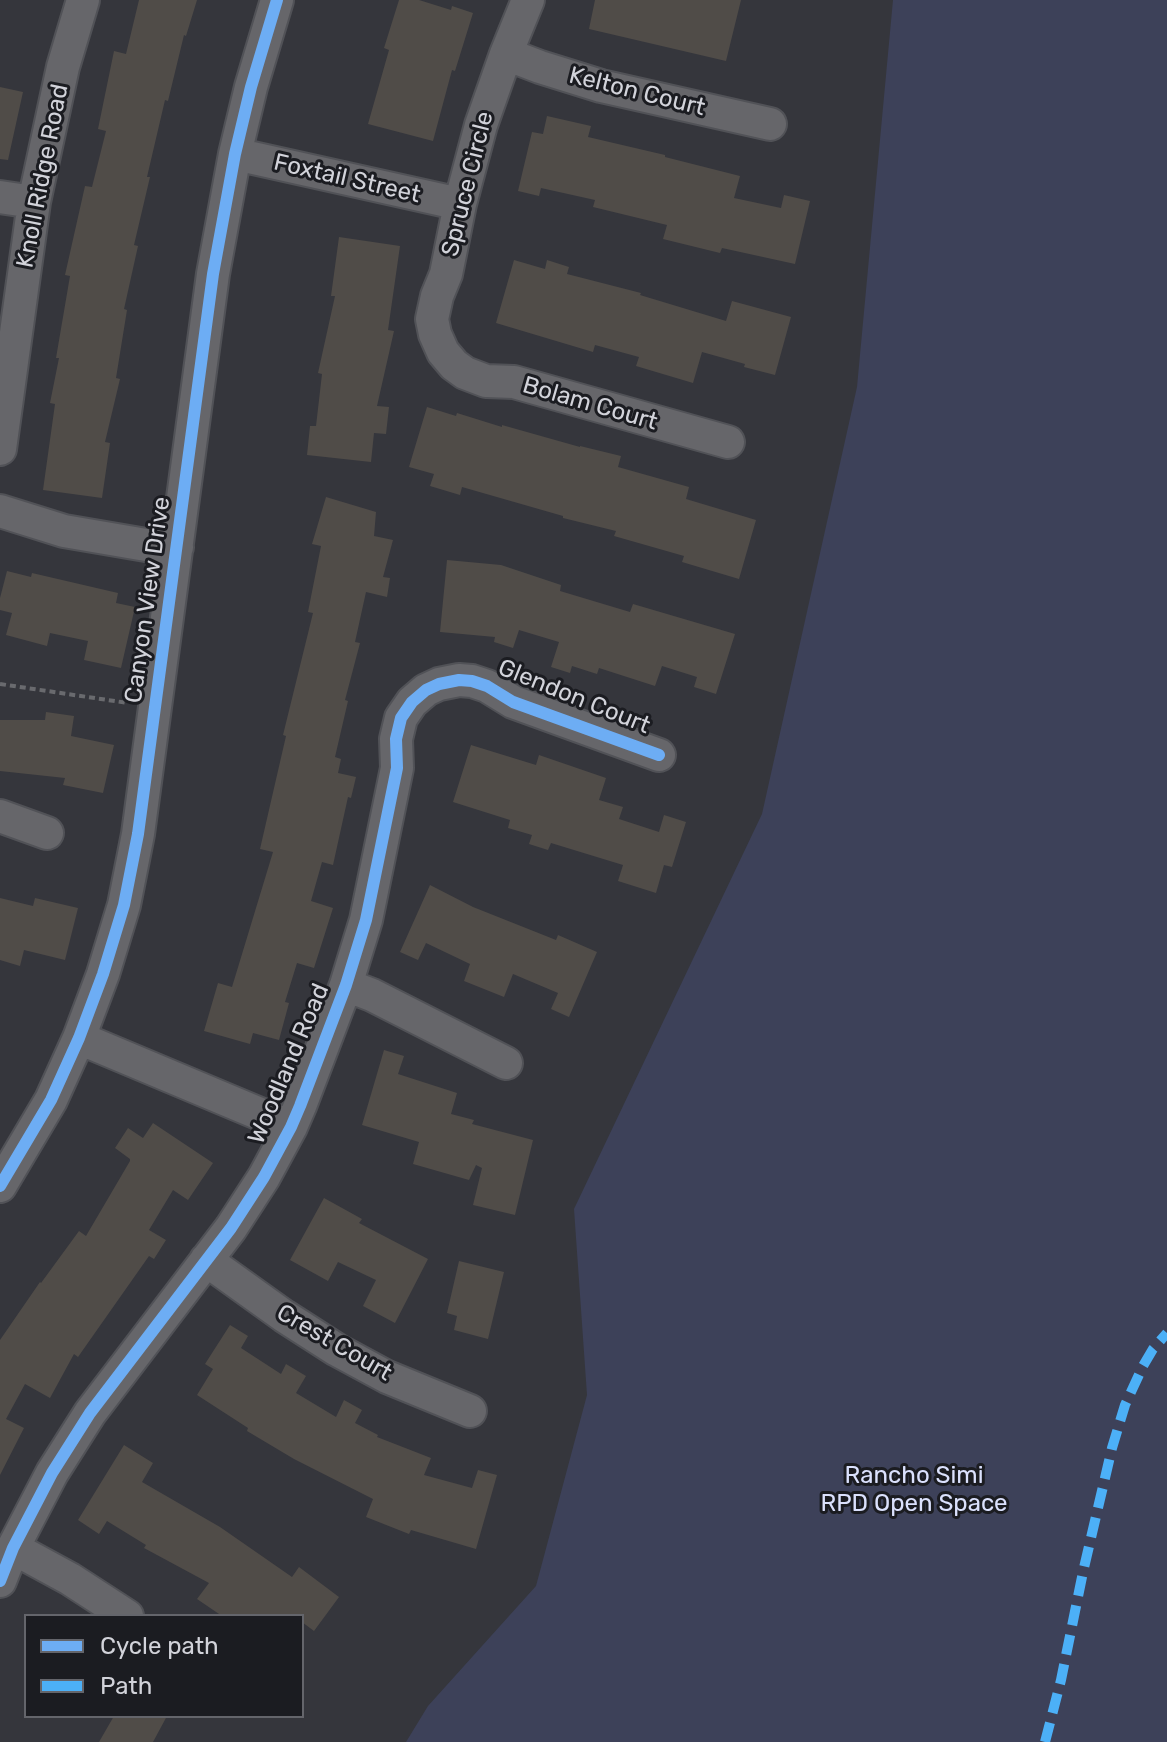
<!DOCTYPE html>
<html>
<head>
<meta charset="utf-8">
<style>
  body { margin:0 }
  #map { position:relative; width:1167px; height:1742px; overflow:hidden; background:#35363c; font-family:Rubik,sans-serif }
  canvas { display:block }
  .legend { position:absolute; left:24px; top:1614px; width:280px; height:104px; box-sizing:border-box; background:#1b1c21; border:2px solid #64656b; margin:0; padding:10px 14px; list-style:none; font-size:24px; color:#d2d3da }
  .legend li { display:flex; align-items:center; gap:16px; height:40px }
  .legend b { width:40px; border:2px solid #64656b }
</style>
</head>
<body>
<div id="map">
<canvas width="1167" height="1742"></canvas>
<ul class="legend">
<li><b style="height:10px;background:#6dadf4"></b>Cycle path</li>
<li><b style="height:10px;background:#4cb0f7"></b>Path</li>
</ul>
</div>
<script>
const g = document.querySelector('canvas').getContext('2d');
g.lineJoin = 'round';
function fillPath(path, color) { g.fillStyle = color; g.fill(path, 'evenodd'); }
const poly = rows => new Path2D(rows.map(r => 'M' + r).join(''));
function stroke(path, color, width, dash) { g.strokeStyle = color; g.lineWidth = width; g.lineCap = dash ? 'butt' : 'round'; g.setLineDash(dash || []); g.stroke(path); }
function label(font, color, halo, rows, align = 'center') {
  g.font = font + ' Rubik,sans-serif'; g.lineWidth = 6; g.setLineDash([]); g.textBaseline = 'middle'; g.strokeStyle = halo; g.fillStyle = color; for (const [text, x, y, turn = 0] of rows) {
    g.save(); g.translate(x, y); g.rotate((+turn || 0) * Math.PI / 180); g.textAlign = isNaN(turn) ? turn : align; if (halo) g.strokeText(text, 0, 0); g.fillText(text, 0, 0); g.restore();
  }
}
fillPath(poly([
  [893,0,1167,0,1167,1742,406,1742,428,1706,536,1586,587,1395,574,1209,762,814,857,387]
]), '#3d4159');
fillPath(poly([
  [139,0,197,0,186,36,184,35,168,101,165,100,147,177,150,177,134,245,138,246,124,309,127,310,116,378,120,379,105,442,110,443,102,498,43,490,55,404,50,403,59,358,56,358,70,276,65,275,85,186,92,187,106,131,98,129,114,51,126,54],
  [399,0,419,0,451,10,452,6,473,13,455,71,452,70,433,141,368,124,389,50,384,48],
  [595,0,741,0,726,61,589,29],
  [0,87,23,92,8,160,0,159],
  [547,116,591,126,588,137,665,155,665,157,740,176,734,198,781,208,784,195,810,201,795,264,722,248,720,253,663,239,667,225,593,207,595,200,541,188,539,196,518,191,532,132,543,134],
  [339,237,400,246,388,330,394,331,377,406,389,407,386,434,374,433,371,462,307,455,310,426,316,426,322,374,318,373,335,296,331,296],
  [514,260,545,269,547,260,569,267,567,274,641,293,640,295,726,321,732,301,791,317,775,375,744,367,745,364,702,352,693,383,636,366,639,357,595,345,593,352,496,323],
  [427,407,456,416,457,413,502,427,502,425,580,447,580,446,621,456,618,467,689,487,686,499,756,520,739,579,682,562,684,556,614,536,616,531,563,518,563,516,462,487,460,495,430,486,434,474,409,467],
  [326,497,376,512,374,536,393,540,383,577,390,578,387,597,366,592,355,642,360,643,345,700,348,701,335,757,341,759,338,773,356,777,351,798,348,797,333,865,322,862,311,901,333,908,321,946,314,968,297,963,285,1002,289,1003,279,1040,253,1033,250,1044,204,1031,218,983,232,987,273,852,260,849,286,736,283,735,313,613,308,612,321,546,312,544],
  [447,560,501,565,561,585,560,591,630,612,633,604,735,634,716,694,694,687,697,677,662,666,655,686,599,668,597,674,572,666,570,673,551,667,559,642,519,630,513,648,494,642,495,637,440,632],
  [7,571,31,577,32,573,118,593,116,603,135,607,121,668,84,660,88,641,50,633,47,646,6,635,12,613,0,610,0,598],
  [46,712,74,716,71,736,114,745,103,793,63,785,65,778,0,771,0,720,45,720],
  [471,745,536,765,539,755,606,778,599,800,623,807,619,819,659,832,664,815,686,822,672,867,664,865,656,893,618,881,623,865,551,843,548,850,529,844,532,835,508,828,510,820,453,802],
  [430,885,473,907,556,940,558,935,597,952,569,1017,551,1009,558,993,513,974,504,997,464,981,470,964,426,943,418,960,400,952],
  [0,898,33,906,35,898,78,908,65,960,24,950,20,966,0,960],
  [384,1050,404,1056,398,1074,457,1093,451,1114,474,1120,472,1124,533,1140,515,1215,473,1205,482,1168,476,1165,469,1180,413,1164,419,1142,362,1125],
  [153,1123,213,1163,188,1200,173,1190,149,1230,166,1240,154,1259,149,1256,78,1357,74,1354,50,1398,25,1384,6,1419,24,1428,0,1475,0,1340,40,1282,41,1283,79,1231,86,1236,130,1161,130,1159,115,1148,128,1128,143,1138],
  [324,1198,362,1219,359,1223,428,1259,395,1323,363,1306,376,1280,338,1262,328,1281,290,1260],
  [459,1261,504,1272,488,1339,454,1330,457,1316,447,1313],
  [230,1325,248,1336,241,1348,281,1374,286,1364,306,1376,296,1393,336,1417,344,1400,362,1410,355,1423,378,1435,377,1437,431,1458,424,1475,472,1488,478,1470,497,1475,476,1549,411,1530,409,1534,366,1517,373,1499,294,1459,247,1431,248,1428,197,1395,213,1369,205,1364],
  [124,1445,153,1463,142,1482,220,1527,292,1577,299,1567,339,1597,314,1631,302,1622,302,1616,222,1616,197,1599,209,1583,144,1548,146,1545,107,1521,99,1534,78,1520],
  [114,1716,167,1716,153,1742,99,1742]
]), '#504c48');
const minor = poly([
  [528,0,506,54,481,125,460,204,446,274,437,296,432,319,435,334,443,352,454,365,465,373,486,381,514,382,728,442],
  [506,54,540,67,601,86,770,124],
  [235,154,460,204],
  [0,197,34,202],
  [0,449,34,202,63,67,83,0],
  [0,511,64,531,146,545,177,547],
  [0,816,47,833],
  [346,985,372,995,506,1063],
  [79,1038,291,1127],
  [0,1186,51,1100,79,1038,103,974,124,905,138,834,213,274,235,154,251,87,277,0],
  [206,1260,284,1316,337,1350,387,1377,470,1411],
  [13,1548,70,1579,127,1616],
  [0,1581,13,1548,52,1473,90,1413,231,1228,264,1177,291,1127,300,1106,346,985,366,920,397,768,396,739,401,718,412,702,426,690,439,684,459,680,472,681,487,686,513,702,659,755]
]);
stroke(minor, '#515257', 36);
stroke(poly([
  [0,684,128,703]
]), '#696a6e', 4, [6, 4]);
stroke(minor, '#66666a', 32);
stroke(poly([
  [1045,1742,1061,1680,1083,1572,1112,1448,1125,1405,1143,1366,1153,1349,1167,1333]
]), '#4cb0f7', 10, [20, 10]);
stroke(poly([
  [0,1186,51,1100,79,1038,103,974,124,905,138,834,213,274,235,154,251,87,277,0],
  [0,1581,13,1548,52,1473,90,1413,231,1228,264,1177,291,1127,300,1106,346,985,366,920,397,768,396,739,401,718,412,702,426,690,439,684,459,680,472,681,487,686,513,702,659,755]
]), '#6dadf4', 12);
label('24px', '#d2d3da', '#1b1c21', [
  ["Kelton Court",637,92,14],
  ["Knoll Ridge Road",43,176,-79],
  ["Foxtail Street",347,179,13],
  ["Spruce Circle",468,184,-76],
  ["Bolam Court",590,404,16],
  ["Canyon View Drive",148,600,-82],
  ["Glendon Court",574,697,22],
  ["Woodland Road",289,1064,-67],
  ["Crest Court",334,1343,30]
]);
label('24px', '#dbe1fd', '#1b1c21', [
  ["Rancho Simi",914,1476],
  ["RPD Open Space",914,1504]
]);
</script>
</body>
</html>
